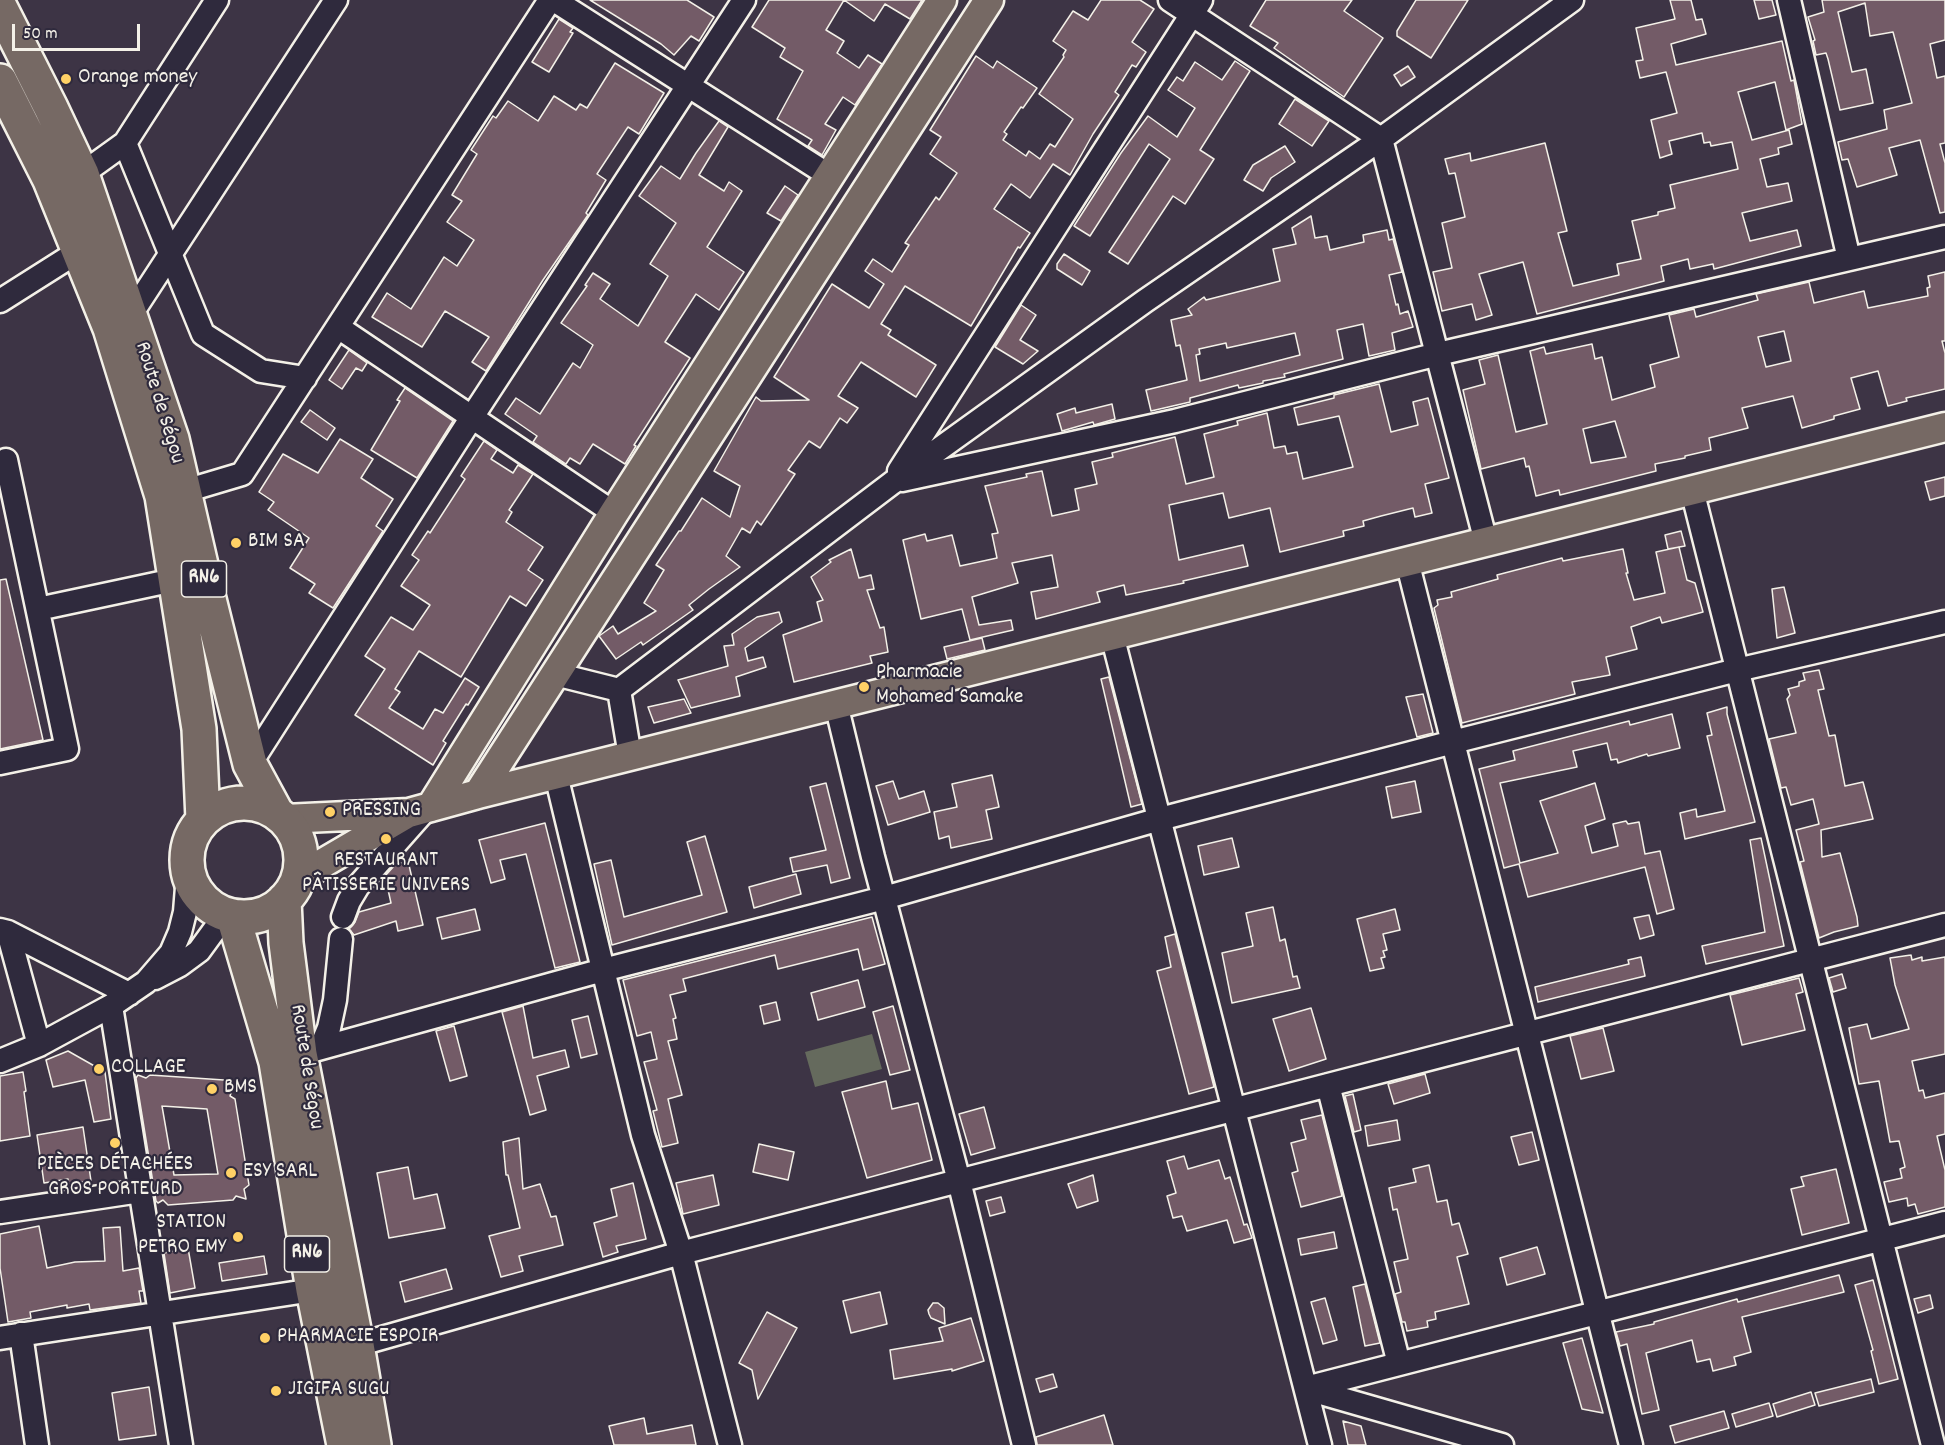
<!DOCTYPE html>
<html>
<head>
<meta charset="utf-8">
<style>
  body { margin:0 }
  #map { position:relative; width:1945px; height:1445px; overflow:hidden; background:#3d3445; font-family:Dekko,sans-serif }
  canvas { display:block }
  .scale { position:absolute; left:12px; top:24px; width:128px; height:27px; box-sizing:border-box; border:3px solid #f4f1e8; border-top:0; padding-left:8px; font-size:18px; line-height:21px; white-space:nowrap; color:#f4f1e8; -webkit-text-stroke:4px #2f2a3d; paint-order:stroke }
</style>
</head>
<body>
<div id="map">
<canvas width="1945" height="1445"></canvas>
<div class="scale">50 m</div>
</div>
<script>
const g = document.querySelector('canvas').getContext('2d');
g.lineJoin = 'round';
function fillPath(path, color) { g.fillStyle = color; g.fill(path, 'evenodd'); }
const poly = rows => new Path2D(rows.map(r => 'M' + r).join(''));
function stroke(path, color, width, dash) { g.strokeStyle = color; g.lineWidth = width; g.lineCap = dash ? 'butt' : 'round'; g.setLineDash(dash || []); g.stroke(path); }
function label(font, color, halo, rows, align = 'center') {
  g.font = font + ' Dekko,sans-serif'; g.lineWidth = 4.5; g.setLineDash([]); g.textBaseline = 'middle'; g.strokeStyle = halo; g.fillStyle = color; for (const [text, x, y, turn = 0] of rows) {
    g.save(); g.translate(x, y); g.rotate((+turn || 0) * Math.PI / 180); g.textAlign = isNaN(turn) ? turn : align; if (halo) g.strokeText(text, 0, 0); g.fillText(text, 0, 0); g.restore();
  }
}
fillPath(poly([
  [872,1034,882,1069,815,1087,805,1052]
]), '#656a5d');
const building = poly([
  [590,0,687,0,714,17,699,41,691,36,674,55,661,44,590,0],
  [769,0,922,0,910,19,885,4,874,21,844,0,826,30,844,41,837,53,859,68,868,55,882,64,855,105,843,97,825,124,836,130,822,155,808,146,812,140,777,119,803,71,780,57,785,48,752,27,769,0],
  [1101,0,1140,0,1154,9,1132,42,1146,52,1136,67,1132,65,1115,92,1119,95,1093,134,1070,175,1053,164,1030,198,1011,184,994,209,1030,233,1020,248,1018,247,971,326,905,286,881,324,891,330,888,335,936,365,916,397,861,362,838,396,858,408,847,423,840,418,820,448,809,441,788,470,795,474,761,525,757,521,750,533,742,528,726,556,740,567,709,589,689,605,693,610,643,645,641,642,616,659,599,636,613,626,618,634,656,611,644,603,664,570,656,565,679,531,681,531,702,498,730,517,740,486,714,471,756,397,761,401,809,400,774,377,832,284,869,308,884,284,865,271,873,259,892,272,909,245,905,243,936,197,939,200,957,173,930,154,941,137,930,130,976,56,993,68,997,61,1037,88,1023,108,1021,107,1004,132,1007,134,1003,140,1026,156,1029,151,1040,159,1050,144,1055,147,1073,119,1039,94,1064,57,1063,55,1066,50,1053,41,1073,11,1088,20,1101,0],
  [1266,0,1352,0,1344,11,1383,38,1344,97,1274,48,1278,43,1250,26,1266,0],
  [1416,0,1468,0,1431,58,1397,36,1397,31,1416,0],
  [1670,0,1691,0,1696,20,1702,19,1706,34,1671,44,1676,65,1782,41,1791,81,1794,80,1802,124,1786,130,1775,82,1738,92,1752,140,1789,130,1792,144,1778,148,1779,154,1760,159,1767,187,1788,183,1792,201,1742,213,1750,241,1797,230,1801,246,1714,269,1713,264,1690,269,1688,259,1661,266,1664,281,1537,314,1523,262,1479,274,1492,315,1476,320,1472,304,1442,311,1433,272,1452,268,1442,223,1465,217,1455,173,1449,174,1445,159,1470,153,1471,161,1545,143,1567,231,1558,233,1573,286,1619,275,1617,264,1641,259,1632,221,1658,215,1658,212,1675,208,1670,185,1738,169,1732,142,1711,146,1710,142,1704,143,1702,133,1669,141,1672,154,1660,158,1651,120,1677,113,1666,72,1640,78,1636,61,1643,60,1636,28,1675,19,1670,0],
  [1754,0,1772,0,1776,15,1759,19,1754,0],
  [1822,0,1945,0,1945,40,1930,44,1937,78,1945,76,1945,143,1940,144,1945,163,1945,212,1940,213,1920,140,1889,148,1897,175,1857,187,1848,159,1842,160,1838,142,1887,129,1884,110,1912,103,1893,32,1870,36,1865,3,1838,12,1852,72,1866,69,1873,103,1840,110,1828,59,1826,53,1816,55,1813,41,1815,40,1808,17,1824,12,1822,0],
  [559,19,573,28,570,32,573,33,549,72,532,62,559,19],
  [1235,61,1250,71,1200,150,1214,159,1185,204,1173,196,1128,264,1109,252,1170,159,1149,144,1090,236,1074,226,1121,153,1148,116,1177,137,1195,108,1168,90,1177,77,1183,81,1195,62,1222,80,1235,61],
  [615,63,664,93,639,134,628,127,597,174,606,180,586,213,588,215,543,280,486,371,472,362,489,337,445,311,422,347,372,317,387,293,411,309,444,257,457,266,474,240,447,222,462,201,452,195,477,154,471,150,493,116,496,118,508,101,538,121,554,96,576,110,580,104,587,108,615,63],
  [1408,66,1415,77,1401,86,1394,75,1408,66],
  [1295,99,1329,121,1312,146,1279,124,1295,99],
  [719,121,728,127,699,175,724,191,729,182,742,191,707,247,744,272,719,310,696,294,665,342,690,358,634,445,636,446,625,464,593,444,580,464,570,458,566,464,533,442,537,436,505,414,516,398,540,414,573,363,580,368,593,345,561,323,587,286,585,285,593,273,610,284,600,299,638,326,668,276,650,264,676,223,639,196,661,166,680,179,696,153,719,121],
  [1285,146,1295,162,1271,178,1263,191,1244,180,1253,165,1285,146],
  [785,186,798,195,781,221,767,213,785,186],
  [1311,216,1315,238,1327,236,1330,250,1364,242,1363,235,1387,230,1389,240,1393,239,1402,272,1389,275,1396,305,1398,304,1400,314,1408,311,1413,327,1392,333,1395,350,1369,356,1363,324,1337,330,1343,359,1284,374,1285,377,1263,381,1263,383,1239,388,1238,385,1190,398,1190,402,1151,411,1146,390,1187,380,1180,345,1176,346,1171,320,1192,315,1188,309,1204,297,1206,300,1280,281,1273,249,1296,244,1292,228,1311,216],
  [1295,333,1300,355,1200,381,1196,355,1200,354,1199,349,1226,343,1227,348,1295,333],
  [1064,254,1090,271,1082,285,1057,269,1057,264,1064,254],
  [1945,272,1945,341,1942,341,1945,353,1945,389,1906,398,1907,401,1888,406,1878,371,1851,378,1860,409,1834,416,1834,419,1802,428,1793,396,1742,408,1748,428,1709,438,1711,450,1685,456,1685,458,1655,464,1656,471,1560,495,1559,490,1536,496,1529,466,1526,467,1524,458,1481,469,1463,390,1485,384,1479,360,1498,355,1516,432,1547,424,1530,351,1544,347,1546,354,1592,344,1595,359,1602,357,1612,400,1655,387,1650,365,1679,357,1669,315,1694,309,1696,317,1758,300,1756,294,1809,282,1814,303,1864,291,1868,308,1928,296,1927,288,1930,287,1928,276,1945,272],
  [1784,331,1791,361,1766,367,1758,337,1784,331],
  [1615,421,1626,457,1591,463,1583,429,1615,421],
  [1021,305,1036,315,1020,340,1038,351,1023,364,995,347,1021,305],
  [349,350,367,363,362,371,356,368,342,389,329,380,349,350],
  [1379,384,1391,432,1418,425,1413,402,1428,398,1449,478,1425,484,1432,513,1415,517,1413,508,1381,516,1363,521,1364,526,1343,531,1344,536,1280,552,1270,508,1229,518,1223,493,1169,505,1179,560,1243,545,1248,566,1183,581,1184,583,1126,595,1124,585,1097,592,1100,602,1036,619,1031,592,1058,587,1052,555,1012,563,1018,583,972,597,979,625,1011,620,1013,630,970,640,962,609,921,619,903,540,925,534,927,541,952,535,960,566,997,558,992,534,998,533,985,486,1027,477,1026,474,1042,471,1052,516,1079,510,1075,489,1097,484,1092,462,1113,457,1112,453,1175,437,1186,484,1214,477,1204,434,1238,425,1237,421,1267,413,1274,448,1285,446,1287,454,1297,452,1303,479,1353,467,1339,416,1298,425,1294,408,1334,398,1334,395,1379,384],
  [405,388,453,421,417,478,371,450,400,401,397,400,405,388],
  [1112,404,1115,419,1094,425,1093,422,1062,431,1057,414,1075,408,1076,413,1112,404],
  [310,410,335,428,327,440,301,422,310,410],
  [340,439,373,459,361,478,393,499,376,526,383,531,333,608,309,593,315,584,290,568,309,538,268,510,274,502,259,492,283,454,318,473,340,439],
  [484,441,497,450,491,459,513,473,518,465,533,474,509,510,512,512,506,522,543,547,528,570,543,580,526,606,510,596,461,677,419,651,395,689,400,692,389,708,423,729,435,709,443,713,465,678,479,687,468,705,466,704,443,741,446,743,433,765,355,715,385,669,365,656,391,617,413,630,430,605,401,586,419,560,412,555,428,531,430,533,465,479,461,476,484,441],
  [1945,477,1945,496,1930,500,1925,482,1945,477],
  [1681,531,1685,546,1668,549,1665,535,1681,531],
  [1679,547,1687,580,1695,583,1703,612,1662,623,1660,617,1631,627,1637,649,1606,657,1610,675,1572,682,1575,694,1462,723,1434,608,1438,605,1437,600,1452,597,1451,592,1498,579,1497,575,1562,558,1563,561,1623,549,1628,573,1626,573,1634,600,1665,593,1656,552,1679,547],
  [851,549,859,578,871,575,874,589,867,590,880,628,884,627,888,652,870,656,872,663,794,682,783,635,822,621,817,602,823,600,811,577,831,562,829,560,851,549],
  [6,579,43,740,0,749,0,580,6,579],
  [1784,587,1795,633,1777,638,1772,589,1784,587],
  [779,612,782,622,745,648,748,661,763,657,766,667,736,677,740,696,691,708,678,680,728,666,724,646,734,645,732,634,757,617,779,612],
  [982,638,985,650,947,659,944,647,982,638],
  [1819,670,1824,689,1818,690,1829,736,1835,735,1845,786,1863,782,1873,819,1821,830,1822,857,1840,853,1857,917,1858,926,1834,932,1819,938,1800,862,1804,861,1796,830,1819,824,1813,799,1791,805,1786,787,1781,788,1769,739,1796,733,1787,699,1790,695,1788,689,1799,686,1799,682,1805,680,1803,673,1819,670],
  [1109,677,1142,804,1131,807,1101,679,1109,677],
  [1423,694,1433,733,1417,737,1406,697,1423,694],
  [684,699,691,713,654,723,648,707,684,699],
  [1727,707,1727,714,1755,822,1685,839,1680,813,1696,809,1697,817,1725,811,1707,736,1712,735,1707,713,1727,707],
  [1672,714,1680,748,1648,756,1647,754,1618,763,1617,759,1611,760,1607,743,1573,751,1577,767,1500,783,1520,863,1558,853,1540,801,1595,783,1605,819,1585,826,1592,853,1618,846,1613,824,1626,821,1628,824,1639,822,1645,854,1660,851,1674,909,1657,914,1645,867,1528,897,1519,864,1504,868,1479,769,1515,760,1513,751,1629,721,1630,725,1672,714],
  [992,775,999,807,986,810,992,839,951,848,949,836,939,839,934,812,957,807,952,784,992,775],
  [893,781,899,799,924,791,930,812,888,825,876,786,893,781],
  [1415,781,1421,812,1392,818,1386,787,1415,781],
  [826,783,850,878,831,883,827,865,793,872,790,858,826,850,810,787,826,783],
  [545,823,580,962,555,968,526,854,500,860,505,879,491,883,479,840,545,823],
  [705,836,727,912,612,945,594,864,611,860,624,917,702,895,687,842,705,836],
  [1232,838,1239,867,1204,875,1198,846,1232,838],
  [1761,838,1784,946,1706,964,1702,946,1765,932,1750,840,1761,838],
  [408,861,423,925,398,931,396,921,354,935,349,929,355,922,359,912,391,903,385,876,395,865,408,861],
  [796,874,801,894,754,908,749,887,796,874],
  [1273,907,1280,941,1285,939,1293,977,1297,976,1300,988,1232,1003,1222,953,1253,946,1246,913,1273,907],
  [475,909,480,930,442,939,437,918,475,909],
  [1395,909,1400,930,1383,934,1387,950,1383,951,1385,957,1381,958,1384,968,1370,971,1357,919,1395,909],
  [1649,915,1654,935,1640,939,1634,918,1649,915],
  [872,917,885,964,863,970,858,949,778,969,775,955,683,979,686,991,670,995,676,1018,673,1019,677,1039,668,1041,682,1095,668,1099,678,1143,662,1147,653,1111,657,1110,644,1062,657,1059,651,1032,637,1036,623,980,872,917],
  [1175,934,1214,1087,1189,1094,1157,971,1171,967,1165,937,1175,934],
  [1911,955,1912,960,1922,957,1922,961,1945,957,1945,1054,1912,1061,1919,1091,1923,1090,1925,1098,1945,1093,1945,1134,1937,1136,1945,1170,1945,1207,1918,1214,1915,1204,1908,1206,1907,1198,1889,1202,1884,1182,1902,1178,1900,1169,1905,1167,1899,1141,1890,1142,1879,1081,1859,1084,1849,1028,1867,1024,1871,1039,1909,1029,1895,985,1890,958,1911,955],
  [1641,957,1645,976,1538,1002,1535,987,1629,964,1628,960,1641,957],
  [1842,974,1846,988,1833,992,1829,978,1842,974],
  [1799,978,1803,992,1796,994,1805,1030,1742,1045,1730,995,1799,978],
  [858,980,865,1007,818,1020,811,993,858,980],
  [776,1002,780,1020,764,1024,760,1006,776,1002],
  [523,1006,533,1058,565,1050,569,1067,537,1076,546,1110,530,1115,502,1012,523,1006],
  [893,1006,910,1070,890,1075,873,1012,893,1006],
  [1311,1008,1326,1059,1289,1071,1273,1019,1311,1008],
  [588,1016,597,1054,581,1058,572,1020,588,1016],
  [454,1026,467,1076,450,1081,436,1031,454,1026],
  [1603,1028,1614,1071,1581,1079,1570,1036,1603,1028],
  [68,1051,105,1072,111,1119,94,1122,85,1080,53,1087,46,1060,68,1051],
  [23,1072,26,1091,24,1092,30,1136,0,1141,0,1076,23,1072],
  [1425,1074,1430,1093,1394,1104,1388,1084,1425,1074],
  [138,1075,146,1078,150,1075,224,1080,233,1087,230,1096,235,1099,249,1185,244,1189,246,1199,236,1196,233,1200,168,1205,163,1200,158,1203,156,1201,136,1078,138,1075],
  [162,1106,207,1109,218,1174,174,1175,162,1106],
  [886,1081,892,1109,918,1103,932,1160,867,1178,842,1092,886,1081],
  [1353,1094,1361,1130,1354,1132,1345,1096,1353,1094],
  [984,1107,995,1148,971,1155,959,1114,984,1107],
  [1322,1115,1342,1196,1301,1207,1292,1173,1298,1171,1291,1143,1306,1139,1301,1120,1322,1115],
  [1397,1120,1400,1140,1368,1146,1365,1126,1397,1120],
  [83,1127,91,1181,68,1184,68,1179,44,1183,37,1135,83,1127],
  [1532,1132,1539,1160,1519,1165,1511,1137,1532,1132],
  [519,1138,523,1189,540,1184,551,1217,556,1216,563,1245,519,1256,523,1271,501,1277,489,1236,520,1228,508,1175,506,1175,503,1142,519,1138],
  [759,1144,794,1152,788,1180,753,1172,759,1144],
  [1184,1156,1188,1169,1219,1160,1225,1179,1230,1177,1244,1225,1247,1224,1252,1238,1234,1243,1227,1220,1187,1231,1182,1216,1173,1218,1167,1196,1176,1193,1167,1161,1184,1156],
  [1429,1165,1437,1202,1447,1200,1452,1225,1459,1223,1468,1254,1457,1257,1469,1304,1435,1312,1436,1319,1427,1321,1428,1327,1407,1331,1405,1322,1402,1322,1395,1294,1401,1292,1394,1262,1408,1259,1397,1209,1393,1210,1389,1188,1416,1182,1413,1169,1429,1165],
  [408,1167,414,1199,437,1194,445,1228,389,1238,377,1173,408,1167],
  [1836,1169,1849,1223,1802,1235,1791,1189,1804,1186,1801,1177,1836,1169],
  [713,1175,719,1205,683,1214,676,1183,713,1175],
  [1093,1175,1098,1201,1077,1208,1068,1184,1093,1175],
  [633,1183,646,1239,616,1246,618,1252,603,1257,594,1223,617,1216,611,1189,633,1183],
  [1001,1197,1005,1212,990,1216,986,1201,1001,1197],
  [39,1226,47,1268,75,1262,105,1261,103,1228,120,1227,123,1271,139,1268,143,1291,139,1291,141,1303,90,1310,89,1304,67,1308,67,1305,30,1312,31,1318,8,1322,0,1268,0,1234,39,1226],
  [1334,1232,1337,1248,1301,1255,1298,1239,1334,1232],
  [1537,1247,1545,1274,1507,1285,1500,1258,1537,1247],
  [188,1248,195,1288,170,1293,164,1253,188,1248],
  [264,1256,267,1274,222,1281,219,1263,264,1256],
  [446,1269,452,1289,405,1302,400,1282,446,1269],
  [1839,1275,1844,1292,1742,1317,1751,1352,1734,1357,1736,1365,1713,1371,1710,1359,1697,1362,1692,1340,1646,1353,1659,1410,1642,1414,1627,1344,1620,1346,1616,1332,1654,1324,1654,1322,1737,1299,1738,1302,1839,1275],
  [1873,1280,1898,1379,1879,1384,1871,1351,1873,1350,1855,1285,1873,1280],
  [1365,1284,1380,1343,1365,1346,1353,1287,1365,1284],
  [880,1292,887,1324,851,1333,843,1301,880,1292],
  [1930,1295,1933,1308,1918,1313,1914,1299,1930,1295],
  [1325,1298,1337,1340,1323,1344,1311,1302,1325,1298],
  [933,1303,938,1303,944,1308,945,1324,931,1318,929,1314,928,1310,933,1303],
  [767,1312,797,1328,758,1399,752,1370,739,1363,767,1312],
  [971,1318,984,1361,952,1371,952,1369,894,1379,890,1350,943,1341,939,1328,971,1318],
  [1582,1338,1603,1413,1582,1409,1563,1343,1582,1338],
  [1053,1374,1057,1387,1040,1392,1036,1379,1053,1374],
  [1871,1379,1874,1392,1819,1406,1815,1393,1871,1379],
  [149,1387,156,1435,119,1440,112,1393,149,1387],
  [1811,1392,1815,1405,1777,1417,1773,1404,1811,1392],
  [1769,1403,1773,1416,1736,1427,1732,1414,1769,1403],
  [1724,1411,1729,1428,1675,1443,1670,1426,1724,1411],
  [1104,1415,1113,1445,1037,1445,1036,1437,1104,1415],
  [644,1418,647,1434,692,1425,696,1445,614,1445,609,1426,644,1418],
  [1343,1421,1361,1426,1366,1445,1348,1445,1343,1421]
]);
fillPath(building, '#735b67');
stroke(building, '#f4f1e8', 1.5);
const minor = poly([
  [554,0,830,176],
  [1170,0,1381,139,1486,542],
  [1789,0,1849,259],
  [125,143,203,334,261,371,305,378],
  [82,174,125,143,217,0],
  [0,301,79,251],
  [130,316,336,0],
  [338,327,614,513],
  [899,471,1201,0],
  [902,480,1175,421,1438,354,1945,237],
  [1692,490,1933,1445],
  [185,491,242,474,550,0],
  [1407,561,1631,1445],
  [38,609,174,580],
  [1112,635,1320,1445],
  [555,674,619,690],
  [836,704,873,857,959,1181,1024,1445],
  [630,756,619,690,892,483,1145,301,1381,139,1572,0],
  [0,763,67,749,6,460],
  [250,764,472,417,744,0],
  [556,775,643,1135,681,1253,730,1445],
  [343,917,349,901,358,886,427,808],
  [0,930,8,932,129,994],
  [8,932,39,1045],
  [155,978,180,965,199,951,226,914],
  [111,1006,181,1445],
  [321,1047,329,1028,335,1000,341,939],
  [300,1054,603,970,884,898,1160,819,1453,742,1737,670,1945,622],
  [0,1061,39,1045,111,1006,146,982,171,953,180,932,185,912,188,875],
  [1328,1085,1399,1364],
  [0,1212,140,1191],
  [21,1334,37,1445],
  [0,1338,313,1290],
  [357,1345,681,1253,1945,925],
  [1306,1388,1945,1223],
  [1307,1389,1502,1445]
]);
const major = poly([
  [478,794,989,0],
  [431,807,614,513,942,0],
  [285,819,409,813,478,794,1945,427],
  [296,884,318,866,405,815]
]);
const highway = poly([
  [0,7,51,108,82,174,117,277,172,439,207,591,250,764,276,812],
  [0,81,50,180,110,328,162,496,199,729,203,820],
  '187 860a57 57 0 1 1 114 0a57 57 0 1 1-114 0Z',
  [284,900,286,943,300,1054,357,1345,374,1445],
  [233,916,276,1062,313,1290,344,1445]
]);
stroke(minor, '#f4f1e8', 27);
stroke(major, '#f4f1e8', 33);
stroke(highway, '#f4f1e8', 38);
stroke(minor, '#2f2a3d', 22);
stroke(major, '#766964', 28);
stroke(highway, '#766964', 33);
for (const [x, y, r, color] of [
  [66,79,6,"#ffd166"],
  [236,543,6,"#ffd166"],
  [864,687,6,"#ffd166"],
  [330,812,6,"#ffd166"],
  [386,839,6,"#ffd166"],
  [99,1069,6,"#ffd166"],
  [212,1089,6,"#ffd166"],
  [115,1143,6,"#ffd166"],
  [231,1173,6,"#ffd166"],
  [238,1237,6,"#ffd166"],
  [265,1338,6,"#ffd166"],
  [276,1391,6,"#ffd166"]
]) { const dot = new Path2D(); dot.arc(x, y, r, 0, 2 * Math.PI); g.fillStyle = color; g.fill(dot); stroke(dot, '#2f2a3d', 2); }
for (const [x, y, w] of [
  [204,579,45],
  [307,1254,45]
]) { const box = new Path2D(); box.roundRect(x - w / 2, y - 18, w, 36, 4.5); g.fillStyle = '#2f2a3d'; g.fill(box); stroke(box, '#f4f1e8', 1.5); }
label('bold 21px', '#f4f1e8', null, [
  ["RN6",204,579],
  ["RN6",307,1254]
]);
label('22px', '#f4f1e8', '#2f2a3d', [
  ["Orange money",78,79],
  ["BIM SA",248,543],
  ["Pharmacie",876,674],
  ["Mohamed Samake",876,699],
  ["PRESSING",342,812],
  ["RESTAURANT",386,862,"center"],
  ["PÂTISSERIE UNIVERS",386,887,"center"],
  ["COLLAGE",111,1069],
  ["BMS",224,1089],
  ["PIÈCES DÉTACHÉES",115,1166,"center"],
  ["GROS PORTEURD",115,1191,"center"],
  ["ESY SARL",243,1173],
  ["STATION",226,1224,"right"],
  ["PETRO EMY",226,1249,"right"],
  ["PHARMACIE ESPOIR",277,1338],
  ["JIGIFA SUGU",288,1391]
], 'left');
label('22px', '#f4f1e8', '#2f2a3d', [
  ["Route de Ségou",158,403,73],
  ["Route de Ségou",305,1067,81]
]);
</script>
</body>
</html>
